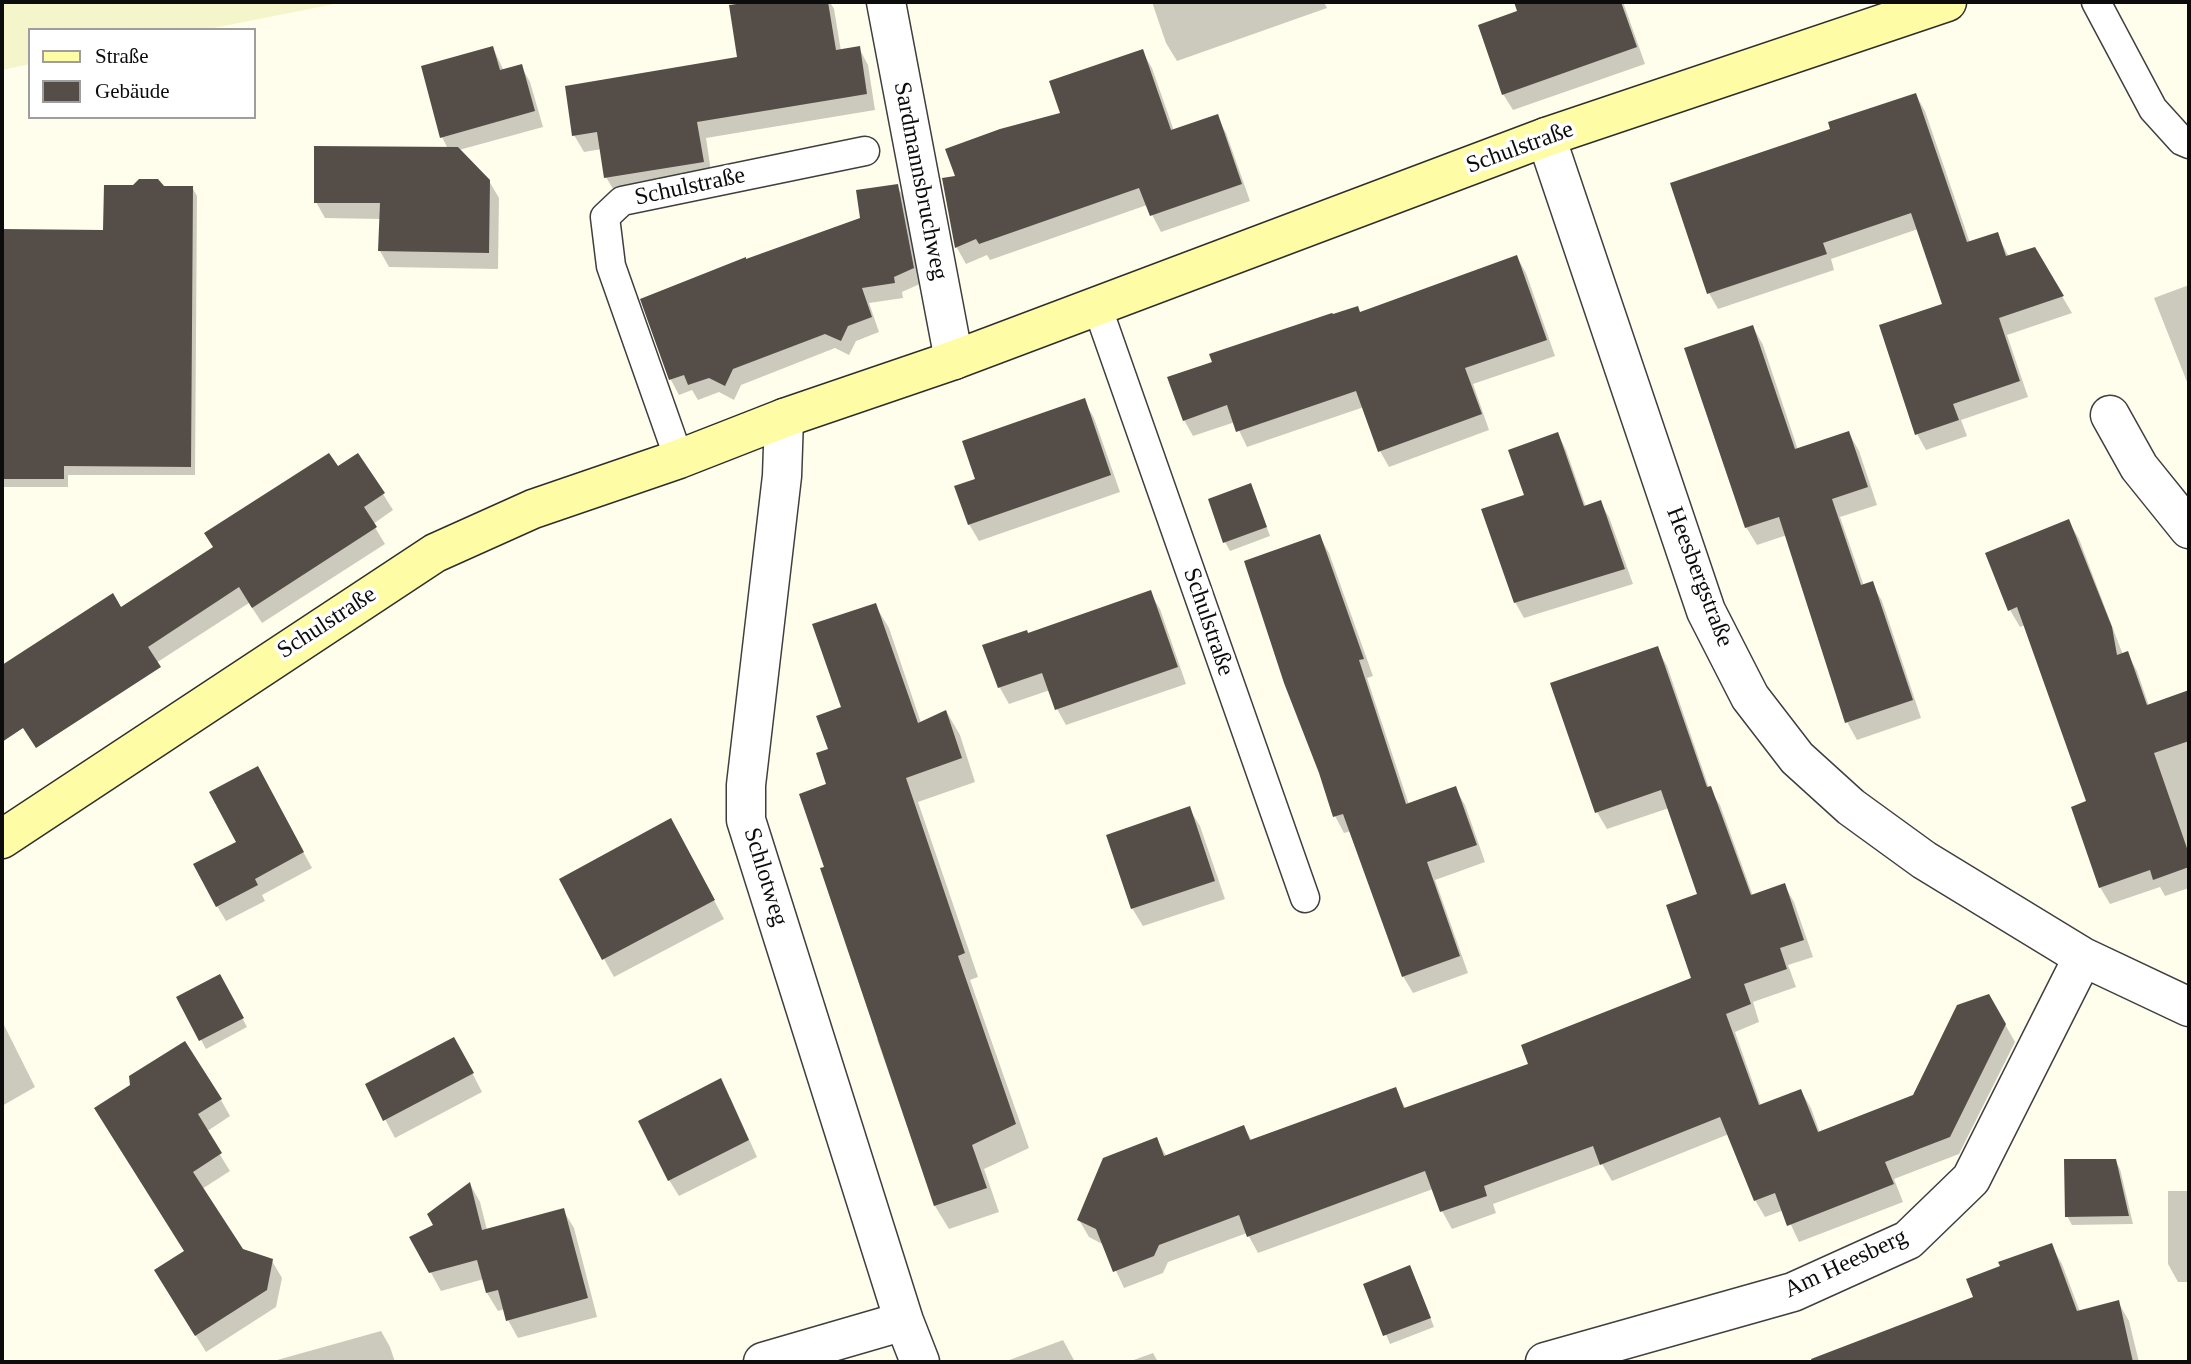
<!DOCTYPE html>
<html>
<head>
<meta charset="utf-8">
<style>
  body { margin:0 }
  #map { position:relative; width:2191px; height:1364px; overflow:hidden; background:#fffdeb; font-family:Georgia,serif }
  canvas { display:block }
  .frame { position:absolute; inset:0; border:4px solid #0c0c0c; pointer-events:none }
  .legend { position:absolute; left:28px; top:28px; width:228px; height:91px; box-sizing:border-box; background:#fff; border:2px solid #9e9e9e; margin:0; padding:9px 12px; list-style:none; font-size:21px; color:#0c0c0c }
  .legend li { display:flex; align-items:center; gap:14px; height:35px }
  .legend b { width:35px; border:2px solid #9e9e9e }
</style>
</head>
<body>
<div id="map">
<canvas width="2191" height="1364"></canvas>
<div class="frame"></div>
<ul class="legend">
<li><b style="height:9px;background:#fffca6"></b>Straße</li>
<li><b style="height:19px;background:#554e48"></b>Gebäude</li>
</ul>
</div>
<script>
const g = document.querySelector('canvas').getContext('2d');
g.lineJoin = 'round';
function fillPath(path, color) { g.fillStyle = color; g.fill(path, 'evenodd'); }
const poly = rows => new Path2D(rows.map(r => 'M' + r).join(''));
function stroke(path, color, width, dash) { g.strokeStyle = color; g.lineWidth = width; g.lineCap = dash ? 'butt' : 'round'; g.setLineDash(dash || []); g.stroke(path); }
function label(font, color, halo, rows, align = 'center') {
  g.font = font + ' Georgia,serif'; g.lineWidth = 7; g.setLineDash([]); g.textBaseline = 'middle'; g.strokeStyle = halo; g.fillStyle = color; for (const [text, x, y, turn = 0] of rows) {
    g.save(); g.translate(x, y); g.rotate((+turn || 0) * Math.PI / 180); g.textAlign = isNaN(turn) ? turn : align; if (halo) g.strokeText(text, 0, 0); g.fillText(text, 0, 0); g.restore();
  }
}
fillPath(poly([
  [2,2,345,2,203,30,30,30,30,64,2,70]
]), '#f5f5cb');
fillPath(poly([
  [763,2,830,2,834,9,841,51,859,48,868,65,875,110,706,138,712,178,616,194,606,177,602,149,584,152,574,135,739,59,731,7],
  [1152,2,1324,2,1327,8,1177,61,1166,43],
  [1557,2,1623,2,1645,64,1513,110,1503,94,1540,8],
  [493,48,504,71,521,66,530,82,543,127,459,150,489,181,499,198,498,269,389,267,380,251,381,219,325,218,316,202,448,149,442,137],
  [1142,51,1152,68,1174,131,1217,116,1226,133,1250,201,1161,232,1147,205,990,260,987,255,966,264,957,248,944,180,957,178,1062,114],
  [1916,95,1925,111,1970,243,1997,234,2009,257,2034,249,2072,313,2007,335,2028,397,1961,420,1967,436,1926,450,1917,434,1944,305,1918,229,1831,259,1834,270,1718,309,1709,293,1672,184,1833,130],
  [897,186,906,201,922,283,902,292,903,298,869,303,879,332,856,341,849,355,835,348,741,385,734,400,719,392,698,400,692,390,679,395,671,380,642,300,862,219],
  [164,187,192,187,197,196,195,475,68,475,68,487,2,487,2,231,105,232],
  [1517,257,1526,273,1555,356,1473,384,1489,430,1389,467,1380,451,1364,407,1247,447,1235,422,1193,436,1184,420,1360,313],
  [2189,285,2189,387,2154,298],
  [1753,327,1763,345,1798,450,1849,433,1859,451,1877,505,1840,517,1864,586,1872,584,1882,601,1921,718,1857,740,1847,722,1787,535,1757,545,1746,527],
  [1084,401,1094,418,1120,492,979,541,969,524,977,480],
  [1558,434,1566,450,1586,507,1600,502,1609,517,1633,584,1524,618,1515,602,1527,496],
  [337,468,383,494,393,510,373,524,385,544,262,623,249,603,139,674,130,659,214,548],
  [1251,485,1270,536,1230,551,1225,542],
  [2069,522,2079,539,2123,655,2127,653,2137,671,2149,706,2189,692,2189,888,2165,896,2160,887,2110,904,2100,887,2088,802,2025,625,2020,627,2010,610],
  [1320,537,1329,553,1373,676,1367,678,1409,805,1455,788,1465,805,1485,862,1435,880,1468,973,1413,993,1403,976,1351,831,1344,833,1335,816],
  [1150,593,1160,609,1186,684,1066,725,1057,709,1050,690,1009,704,1000,688,985,646,1028,635],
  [875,605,889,628,921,723,946,711,960,735,975,782,918,802,978,977,970,980,1029,1148,984,1169,999,1212,949,1229,935,1206,877,1039,880,1038,827,868,830,750],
  [1657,648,1667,666,1709,788,1720,805,1753,896,1784,885,1794,902,1813,957,1788,965,1796,987,1753,1002,1759,1022,1735,1032,1761,1106,1801,1091,1811,1108,1820,1133,1914,1097,1989,996,2015,1042,1959,1154,1894,1179,1903,1202,1799,1242,1784,1210,1765,1217,1755,1200,1729,1134,1612,1181,1602,1164,1493,1204,1496,1213,1452,1229,1442,1211,1433,1189,1258,1253,1247,1233,1168,1262,1163,1273,1124,1288,1104,1245,1089,1237,1079,1220,1157,1140,1167,1157,1244,1127,1252,1141,1395,1090,1406,1109,1530,1066,1693,979,1699,895,1669,808,1607,829,1597,812],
  [266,784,312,868,262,895,265,901,226,921,217,906,238,842],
  [1189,808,1200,826,1225,899,1143,926,1132,908],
  [681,838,724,919,614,977,604,959],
  [220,976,247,1027,206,1049,178,997],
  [4,1025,35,1087,2,1106,2,1027],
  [464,1057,482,1092,395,1138,367,1085],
  [730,1097,757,1157,679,1196,669,1180],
  [221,1100,230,1116,206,1132,230,1171,202,1189,242,1251,272,1261,282,1278,276,1307,206,1352,166,1287,186,1252,106,1126],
  [2115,1160,2120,1169,2133,1224,2072,1225,2067,1216],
  [470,1184,480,1202,487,1230,563,1210,574,1228,597,1317,518,1338,508,1320,505,1309,498,1311,487,1293,484,1279,441,1291,412,1238,435,1226],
  [2168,1191,2189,1191,2189,1282,2178,1282,2168,1264],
  [2051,1245,2062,1264,2080,1312,2118,1302,2129,1321,2139,1362,1825,1362,1975,1298],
  [1414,1276,1434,1327,1390,1344,1365,1285],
  [381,1331,390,1347,395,1362,270,1362],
  [1063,1340,1075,1362,1004,1362],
  [1153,1353,1158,1362,1128,1362]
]), '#0003');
fillPath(poly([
  [751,2,828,2,836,50,860,46,867,94,697,122,704,162,604,178,597,132,572,136,565,86,737,57,729,5],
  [1514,2,1621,2,1637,47,1502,95,1478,25,1517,11],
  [493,46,500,70,522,64,535,111,440,138,421,66],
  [1143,49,1171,130,1218,114,1242,184,1150,216,1139,188,979,244,976,239,955,248,942,178,955,176,945,149,1000,129,1060,113,1049,81],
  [1916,93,1967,242,1998,232,2006,256,2035,247,2064,296,1999,318,2020,381,1953,404,1959,420,1915,435,1879,325,1942,304,1911,213,1823,243,1827,254,1707,294,1670,183,1830,129,1828,122],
  [314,146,458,147,490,180,489,253,378,251,380,203,314,203],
  [139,179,158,179,164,186,193,186,191,467,64,466,64,479,2,479,2,229,103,230,104,185,133,185],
  [898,184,914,268,894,277,895,283,862,288,872,317,848,326,841,341,825,334,733,369,725,386,709,378,688,385,684,375,669,380,640,299,746,257,746,259,860,218,856,190],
  [1517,255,1547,340,1465,368,1482,414,1378,452,1356,391,1236,432,1227,405,1183,421,1167,377,1212,362,1209,354,1332,313,1333,314,1358,306,1360,312],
  [1753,325,1795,449,1849,431,1868,487,1832,499,1861,585,1873,581,1913,700,1845,723,1779,517,1745,528,1684,348],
  [1085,398,1111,475,968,525,954,486,975,479,962,441],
  [1558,432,1584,506,1601,500,1625,569,1514,603,1481,509,1524,495,1508,450],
  [329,453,338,466,358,453,385,493,364,507,377,527,252,608,239,587,148,647,161,667,36,748,23,728,2,742,2,665,113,593,121,607,213,547,204,533],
  [1251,483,1267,527,1223,543,1208,499],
  [2069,519,2112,627,2117,655,2128,651,2147,705,2189,690,2189,741,2154,753,2189,854,2189,867,2153,880,2150,870,2099,888,2071,807,2086,801,2017,607,2008,611,1985,553],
  [1320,534,1364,659,1359,660,1406,804,1456,786,1477,845,1427,862,1460,956,1402,977,1343,814,1333,817,1319,773,1284,683,1244,561],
  [1151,590,1178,667,1055,710,1042,673,998,688,982,645,1027,630,1028,633],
  [876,603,918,723,946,710,962,758,906,778,965,953,958,956,1016,1124,972,1145,987,1188,934,1206,820,868,824,867,799,794,826,784,816,753,828,749,816,716,841,707,812,624],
  [1658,646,1707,787,1711,786,1751,895,1785,883,1804,940,1780,948,1787,969,1744,984,1751,1004,1726,1014,1759,1105,1801,1089,1818,1132,1913,1095,1957,1005,1989,994,2006,1024,1950,1137,1885,1162,1894,1184,1787,1226,1775,1193,1754,1201,1720,1117,1600,1165,1593,1146,1484,1186,1487,1196,1440,1212,1425,1171,1247,1237,1239,1215,1159,1245,1154,1256,1113,1272,1096,1229,1077,1220,1103,1158,1157,1137,1164,1156,1244,1125,1250,1140,1396,1087,1404,1108,1528,1064,1521,1045,1691,978,1666,905,1697,894,1661,790,1595,813,1550,683],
  [258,766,304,852,255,879,258,885,216,907,193,864,236,842,209,792],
  [1190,806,1215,881,1131,909,1106,835],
  [671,818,715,900,602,960,559,879],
  [220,974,244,1018,199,1041,176,997],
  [454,1037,474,1073,383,1121,365,1084],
  [185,1041,222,1099,198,1114,222,1153,193,1172,243,1249,273,1259,267,1290,195,1336,154,1270,184,1251,94,1108,130,1085,129,1076],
  [721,1078,749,1140,668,1181,638,1121],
  [2064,1159,2116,1159,2129,1216,2065,1217],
  [470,1182,482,1230,564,1208,588,1298,506,1321,498,1290,486,1293,477,1260,429,1273,409,1237,433,1225,427,1214],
  [2052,1243,2077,1311,2119,1300,2133,1362,1812,1362,1811,1359,1973,1297,1966,1279,2000,1266,1998,1262],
  [1410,1265,1431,1318,1383,1336,1363,1284]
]), '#554e48');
const lane = poly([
  [2096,2,2153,109,2182,141,2189,144],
  [1097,306,1305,898],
  [679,459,611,266,605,217,622,201,865,151]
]);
const street = poly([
  [886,2,954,360],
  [1546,137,1706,611,1750,697,1797,758,1851,807,1924,860,2083,957,2189,1007],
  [2110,415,2139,467,2189,529],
  [784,418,782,476,746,785,746,820,904,1321,920,1362],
  [763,1362,904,1321],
  [1545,1362,1793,1292,1908,1240,1971,1179,2083,957]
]);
const secondary = poly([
  [2,839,435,553,533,509,679,459,784,418,954,360,1546,137,1947,2]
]);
stroke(lane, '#3f3f3f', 31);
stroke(street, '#3f3f3f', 41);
stroke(secondary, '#2e2e2e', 41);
stroke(lane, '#fff', 28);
stroke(street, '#fff', 38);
stroke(secondary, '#fffca6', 38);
label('24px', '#0c0c0c', '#fff', [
  ["Schulstraße",1520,148,-20],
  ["Sardmannsbruchweg",920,181,79],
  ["Schulstraße",690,187,-12],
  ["Heesbergstraße",1699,577,69],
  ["Schulstraße",1208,622,71],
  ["Schulstraße",327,623,-33],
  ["Schlotweg",765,877,73],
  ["Am Heesberg",1846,1264,-25]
]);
</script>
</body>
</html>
